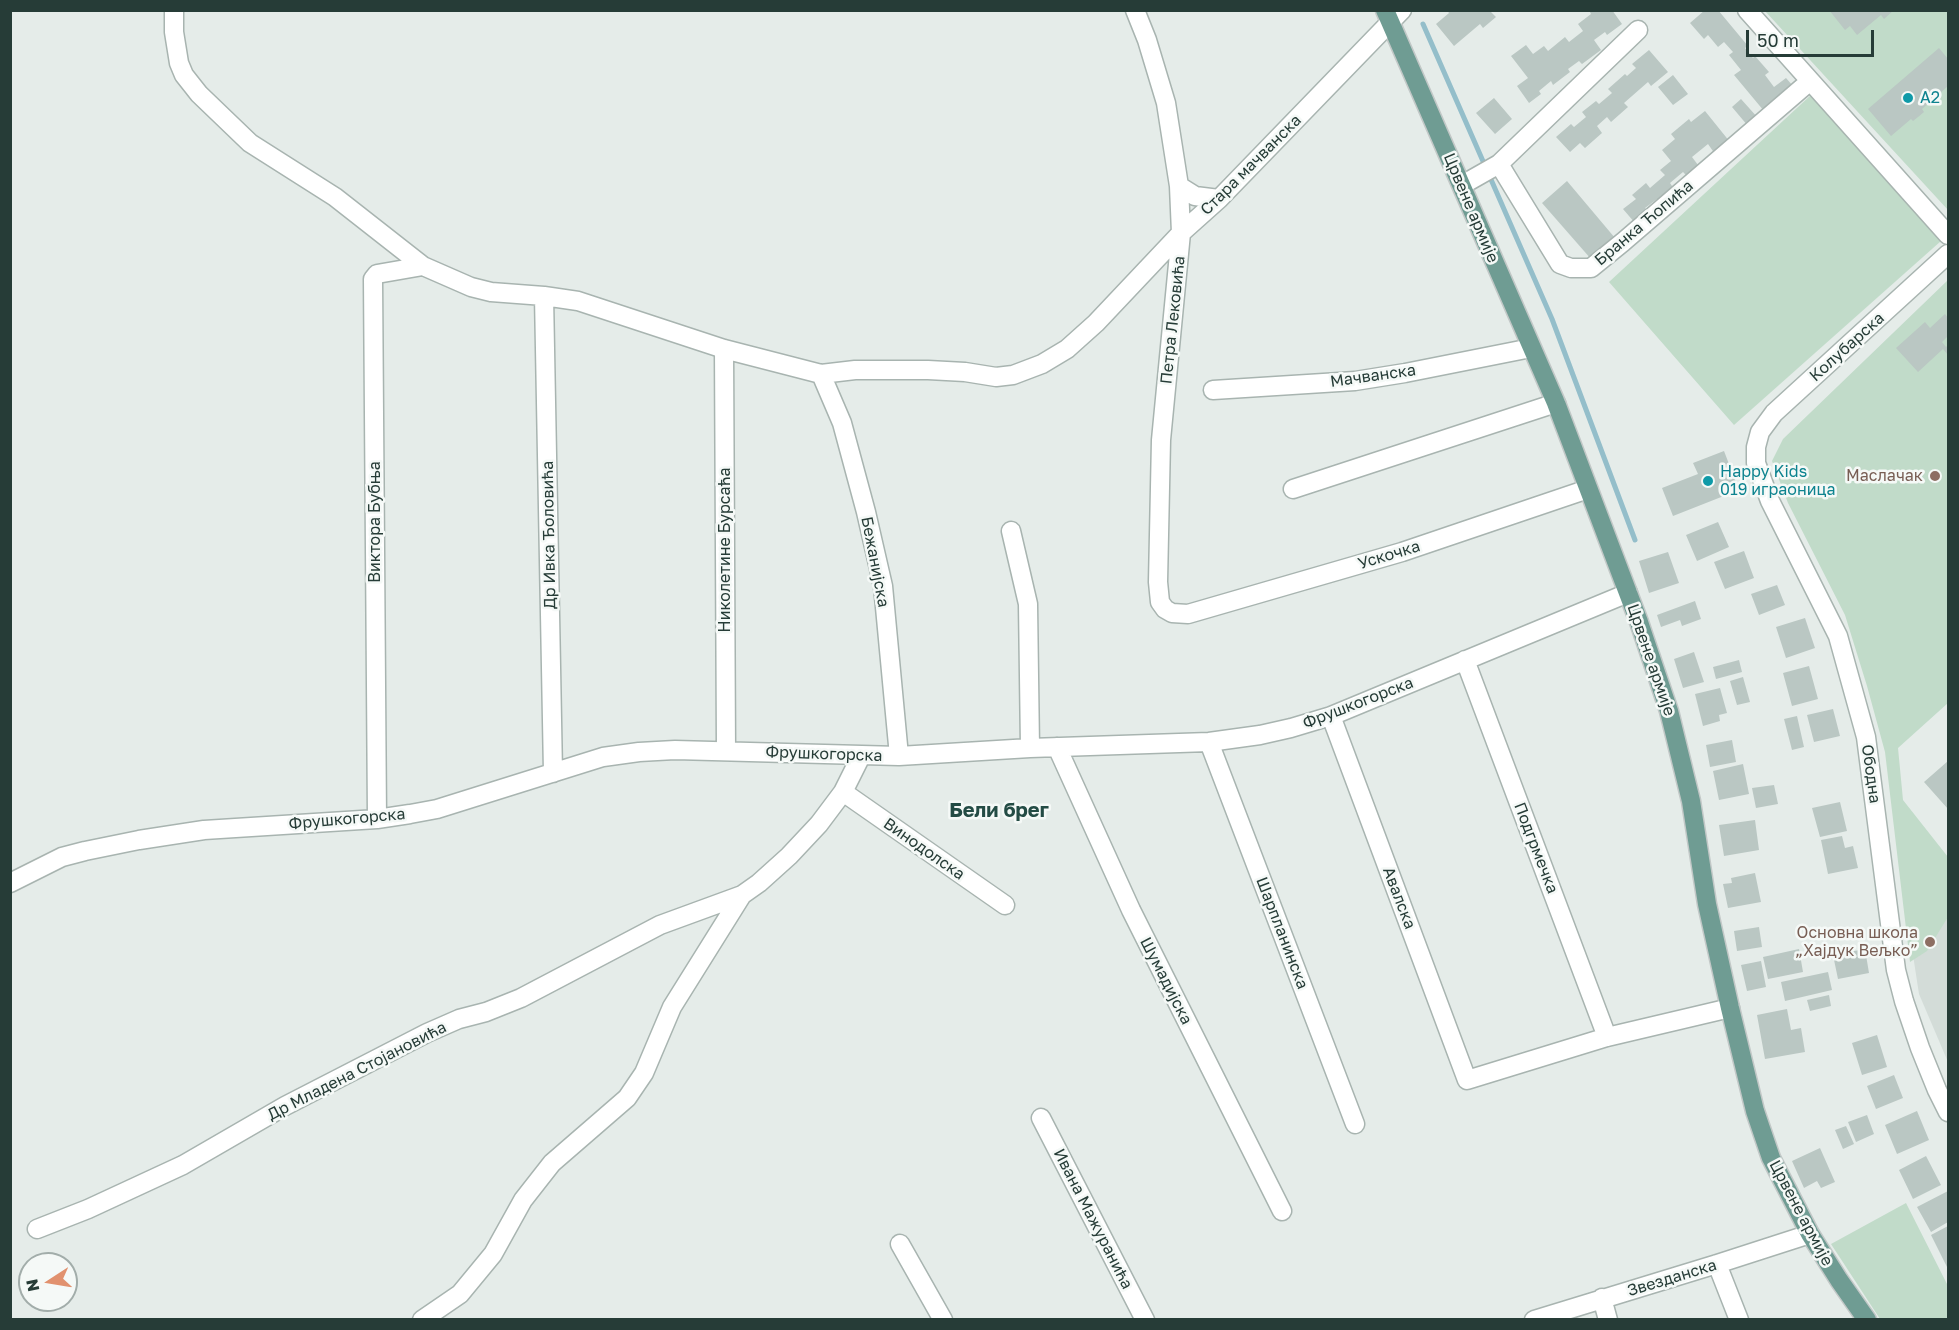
<!DOCTYPE html>
<html>
<head>
<meta charset="utf-8">
<style>
  body { margin:0 }
  #map { position:relative; width:1959px; height:1330px; overflow:hidden; background:#e5ece9; font-family:"Golos Text",sans-serif }
  canvas { display:block }
  .frame { position:absolute; inset:0; border:12px solid #263c37; pointer-events:none }
  .north { position:absolute; left:18px; top:1252px; width:60px; height:60px; box-sizing:border-box; background:#f5f9f7; border:2px solid #a2adaa; border-radius:50%; rotate:258deg; font-size:16px; font-weight:700; line-height:24px; text-align:center; color:#263c37 }
  .north::after { content:''; display:block; margin:auto; width:21px; height:27px; background:#e1916e; clip-path:polygon(50% 0,100% 100%,50% 72%,0 100%) }
  .scale { position:absolute; left:1746px; top:30px; width:128px; height:27px; box-sizing:border-box; border:3px solid #263c37; border-top:0; padding-left:8px; font-size:18px; line-height:21px; white-space:nowrap; color:#263c37; -webkit-text-stroke:4px #f5f9f7; paint-order:stroke }
</style>
</head>
<body>
<div id="map">
<canvas width="1959" height="1330"></canvas>
<div class="frame"></div>
<div class="north">N</div>
<div class="scale">50 m</div>
</div>
<script>
const g = document.querySelector('canvas').getContext('2d');
g.lineJoin = 'round';
function fillPath(path, color) { g.fillStyle = color; g.fill(path, 'evenodd'); }
const poly = rows => new Path2D(rows.map(r => 'M' + r).join(''));
function stroke(path, color, width, dash) { g.strokeStyle = color; g.lineWidth = width; g.lineCap = dash ? 'butt' : 'round'; g.setLineDash(dash || []); g.stroke(path); }
function label(font, color, halo, rows, align = 'center') {
  g.font = font + ' "Golos Text",sans-serif'; g.lineWidth = 5; g.setLineDash([]); g.textBaseline = 'middle'; g.strokeStyle = halo; g.fillStyle = color; for (const [text, x, y, turn = 0] of rows) {
    g.save(); g.translate(x, y); g.rotate((+turn || 0) * Math.PI / 180); g.textAlign = isNaN(turn) ? turn : align; if (halo) g.strokeText(text, 0, 0); g.fillText(text, 0, 0); g.restore();
  }
}
fillPath(poly([
  [1948,883,1948,1062,1919,994,1903,890]
]), '#d3dcd8');
fillPath(poly([
  [1765,11,1948,11,1948,210],
  [1811,95,1941,241,1734,425,1609,282],
  [1948,280,1948,703,1898,748,1903,800,1948,857,1948,917,1927,951,1910,962,1885,752,1867,686,1845,615,1788,503,1772,461,1783,439],
  [1906,1203,1948,1286,1948,1318,1946,1319,1880,1319,1831,1244]
]), '#c1dbc9');
stroke(poly([
  [1423,24,1552,319,1635,540]
]), '#94beca', 5);
fillPath(poly([
  [1447,10,1493,10,1491,12,1496,17,1483,28,1480,24,1454,46,1436,24,1449,13],
  [1589,10,1612,10,1622,24,1607,35,1605,32,1594,40,1601,50,1582,64,1579,61,1568,69,1570,72,1553,85,1551,81,1539,91,1541,94,1529,103,1517,86,1528,78,1511,56,1526,45,1533,54,1544,46,1548,51,1565,37,1569,42,1583,31,1578,24,1591,14],
  [1705,10,1718,10,1748,46,1745,48,1753,58,1755,56,1769,72,1765,75,1774,87,1786,78,1793,86,1764,111,1734,75,1741,70,1729,55,1733,52,1724,42,1718,47,1708,35,1704,39,1690,23],
  [1829,10,1894,10,1884,19,1881,15,1857,35,1850,26,1845,30],
  [1939,48,1948,59,1948,86,1922,109,1924,112,1918,117,1913,121,1911,119,1891,136,1868,109],
  [1649,50,1668,72,1651,86,1648,82,1624,103,1628,107,1611,122,1607,117,1597,126,1602,133,1585,148,1580,143,1570,152,1556,137,1571,124,1574,127,1586,117,1582,112,1596,101,1599,104,1612,93,1608,89,1625,74,1627,76,1636,68,1632,64],
  [1673,75,1688,94,1673,105,1658,87],
  [1494,98,1512,119,1495,134,1476,113],
  [1741,99,1758,118,1748,126,1732,107],
  [1705,111,1730,142,1715,154,1708,144,1692,157,1698,165,1686,175,1683,172,1670,183,1674,189,1659,202,1657,199,1645,208,1649,212,1635,223,1623,209,1636,199,1632,195,1646,183,1650,188,1665,175,1660,170,1671,161,1662,150,1675,139,1671,134,1689,119,1691,122],
  [1567,181,1615,238,1591,259,1542,203],
  [1945,314,1948,318,1948,336,1942,342,1946,347,1948,345,1948,355,1943,349,1918,372,1896,348,1925,322,1930,328],
  [1724,451,1739,490,1673,516,1662,488,1698,474,1693,463],
  [1718,522,1729,547,1697,561,1686,535],
  [1744,551,1754,578,1725,589,1714,562],
  [1668,552,1679,583,1649,593,1639,561],
  [1777,585,1785,605,1759,615,1751,594],
  [1695,601,1701,619,1682,626,1680,620,1661,627,1657,615],
  [1805,618,1815,648,1786,658,1776,627],
  [1694,652,1704,682,1683,688,1674,659],
  [1739,660,1742,672,1716,679,1713,667],
  [1809,666,1818,699,1792,706,1783,673],
  [1743,677,1750,702,1737,705,1730,681],
  [1720,688,1727,713,1719,715,1720,721,1703,726,1695,694],
  [1833,709,1840,736,1814,742,1807,715],
  [1797,716,1804,747,1792,750,1784,719],
  [1732,740,1736,762,1710,767,1706,745],
  [1948,761,1948,809,1924,782],
  [1743,764,1749,794,1719,800,1713,771],
  [1774,785,1778,804,1756,808,1752,788],
  [1840,802,1847,831,1820,837,1812,808],
  [1755,820,1759,850,1724,856,1719,825],
  [1842,836,1845,848,1853,846,1858,868,1828,874,1821,840],
  [1755,873,1761,902,1728,908,1723,884,1732,883,1731,878],
  [1759,927,1762,947,1737,951,1734,931],
  [1799,949,1803,972,1768,979,1763,957],
  [1865,949,1869,973,1838,979,1833,955],
  [1761,961,1766,987,1747,991,1741,965],
  [1828,972,1832,990,1785,1001,1781,982],
  [1829,995,1831,1006,1810,1011,1807,1000],
  [1787,1009,1791,1030,1801,1028,1805,1052,1765,1059,1757,1015],
  [1877,1035,1887,1067,1862,1075,1852,1043],
  [1894,1075,1903,1098,1876,1109,1867,1086],
  [1917,1111,1929,1140,1897,1154,1885,1125],
  [1867,1115,1874,1134,1856,1142,1848,1122],
  [1846,1126,1854,1144,1843,1149,1835,1130],
  [1820,1148,1835,1182,1821,1188,1817,1181,1804,1188,1792,1161],
  [1926,1156,1941,1185,1913,1199,1899,1170],
  [1948,1191,1948,1222,1931,1232,1917,1207],
  [1948,1226,1948,1269,1931,1235]
]), '#bac7c3');
const minor = poly([
  [174,10,174,32,179,63,184,75,199,94,250,143,335,197,423,266,471,287,491,292,544,296,578,301,724,349,821,374,855,370,928,370,965,372,996,377,1013,375,1042,364,1067,349,1096,323,1181,233,1219,199,1402,10],
  [1135,10,1147,40,1166,103,1179,186,1181,233,1161,440,1158,582,1160,602,1165,609,1172,613,1188,614,1402,552,1588,489],
  [1747,10,1948,235],
  [1499,164,1560,264,1571,268,1591,268,1623,242,1809,82],
  [1462,185,1499,164,1638,30],
  [1179,186,1195,196,1219,199],
  [1948,254,1774,413,1760,432,1756,447,1756,463,1770,501,1838,636,1866,737,1896,970,1904,1001,1920,1048,1937,1090,1948,1112],
  [544,296,553,773],
  [724,349,726,751],
  [821,374,842,423,866,512,883,586,899,756],
  [1213,390,1355,381,1405,373,1531,348],
  [1293,489,1556,403],
  [1011,531,1028,604,1030,748],
  [1465,660,1607,1037],
  [1331,716,1467,1080,1607,1037,1730,1008],
  [1209,742,1355,1124],
  [1057,747,1131,910,1282,1211],
  [843,792,1005,905],
  [377,819,373,279,377,274,423,266],
  [10,883,62,857,85,851,139,840,204,830,377,819,410,814,437,809,603,757,639,752,675,750,899,756,1030,748,1209,742,1260,735,1291,728,1331,716,1628,593],
  [1041,1118,1145,1320],
  [37,1229,88,1209,183,1165,285,1106,427,1033,459,1019,486,1012,521,998,660,925,742,895,759,883,789,856,819,824,843,792,861,756],
  [900,1244,943,1320],
  [1717,1264,1739,1320],
  [1602,1298,1608,1320],
  [422,1320,460,1294,493,1254,523,1200,552,1163,627,1098,644,1073,672,1007,742,895],
  [1534,1320,1717,1264,1810,1234]
]);
const major = poly([
  [1385,10,1556,403,1639,622,1669,711,1691,801,1707,904,1730,1008,1755,1111,1771,1158,1810,1234,1839,1280,1867,1320]
]);
stroke(minor, '#a8b4b0', 21);
stroke(major, '#c2c8c7', 21);
stroke(minor, '#fff', 18);
stroke(major, '#6f9c93', 18);
for (const [x, y, r, color] of [
  [1908,98,6,"#0f9aa8"],
  [1935,476,6,"#8d6e63"],
  [1708,481,6,"#0f9aa8"],
  [1930,942,6,"#8d6e63"]
]) { const dot = new Path2D(); dot.arc(x, y, r, 0, 2 * Math.PI); g.fillStyle = color; g.fill(dot); stroke(dot, '#f5f9f7', 2); }
label('16px', '#0d838f', '#f5f9f7', [
  ["A2",1920,98],
  ["Happy Kids",1720,472],
  ["019 играоница",1720,490]
], 'left');
label('16px', '#263c37', '#f5f9f7', [
  ["Стара мачванска",1251,165,-45],
  ["Црвене армије",1471,208,67],
  ["Бранка Ћопића",1644,223,-40],
  ["Петра Лековића",1173,320,-84],
  ["Колубарска",1847,347,-42],
  ["Мачванска",1373,376,-8],
  ["Виктора Бубња",375,522,-90],
  ["Др Ивка Ђоловића",549,535,-91],
  ["Николетине Бурсаћа",725,550,-90],
  ["Ускочка",1389,555,-17],
  ["Бежанијска",875,562,79],
  ["Црвене армије",1651,660,71],
  ["Фрушкогорска",1358,703,-21],
  ["Фрушкогорска",824,754,2],
  ["Ободна",1871,774,82],
  ["Фрушкогорска",347,819,-5],
  ["Подгрмечка",1536,848,69],
  ["Винодолска",924,849,35],
  ["Авалска",1399,898,69],
  ["Шарпланинска",1282,933,69],
  ["Шумадијска",1166,981,63],
  ["Др Младена Стојановића",357,1071,-27],
  ["Црвене армије",1801,1213,62],
  ["Ивана Мажуранића",1093,1219,63],
  ["Звезданска",1672,1278,-17]
]);
label('16px', '#785e54', '#f5f9f7', [
  ["Маслачак",1923,476],
  ["Основна школа",1918,933],
  ["„Хајдук Вељко”",1918,951]
], 'right');
label('bold 20px', '#244c45', '#f5f9f7', [
  ["Бели брег",999,811]
]);
</script>
</body>
</html>
